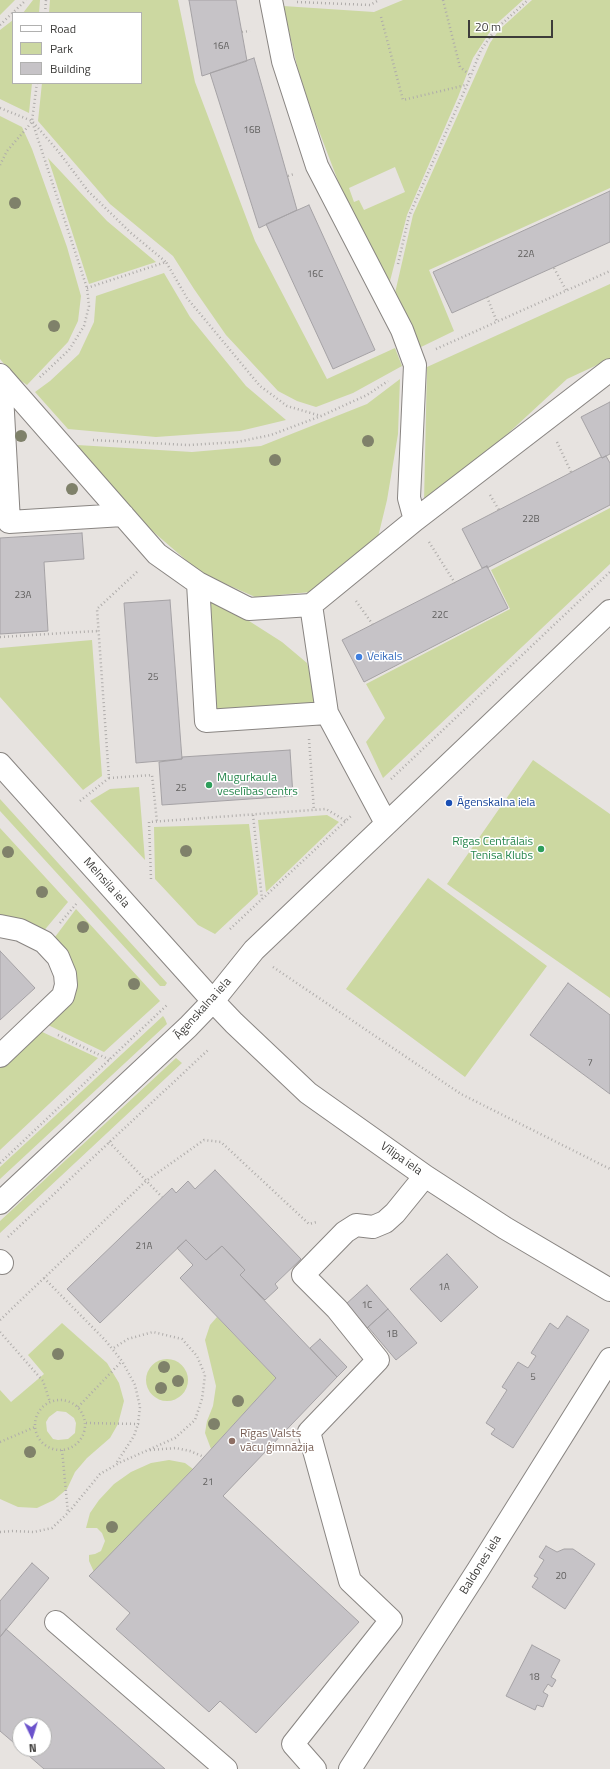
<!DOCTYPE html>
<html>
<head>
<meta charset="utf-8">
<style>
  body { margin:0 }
  #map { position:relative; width:610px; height:1769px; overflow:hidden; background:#e7e3e0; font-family:"Titillium Web",sans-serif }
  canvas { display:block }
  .legend { position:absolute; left:12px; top:12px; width:130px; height:72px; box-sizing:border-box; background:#fff; border:1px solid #b1b1b0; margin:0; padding:5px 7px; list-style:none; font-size:12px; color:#3d3c3a }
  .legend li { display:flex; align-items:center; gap:8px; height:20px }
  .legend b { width:20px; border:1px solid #b1b1b0 }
  .north { position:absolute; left:12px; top:1717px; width:40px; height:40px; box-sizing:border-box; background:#fff; border:1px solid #b1b1b0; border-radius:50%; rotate:176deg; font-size:11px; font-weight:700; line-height:16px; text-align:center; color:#3d3c3a }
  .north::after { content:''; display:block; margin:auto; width:14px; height:18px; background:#6b52cc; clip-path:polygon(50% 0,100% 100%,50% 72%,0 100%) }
  .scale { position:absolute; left:468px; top:20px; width:85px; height:18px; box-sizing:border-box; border:2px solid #3d3c3a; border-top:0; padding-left:5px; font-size:12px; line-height:14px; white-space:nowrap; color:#3d3c3a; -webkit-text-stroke:3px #fff; paint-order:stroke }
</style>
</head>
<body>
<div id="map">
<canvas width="610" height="1769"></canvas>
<ul class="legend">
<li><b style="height:5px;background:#fff"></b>Road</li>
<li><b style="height:11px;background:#ccd8a1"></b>Park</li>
<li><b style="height:11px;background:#c6c3c7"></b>Building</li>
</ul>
<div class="north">N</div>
<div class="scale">20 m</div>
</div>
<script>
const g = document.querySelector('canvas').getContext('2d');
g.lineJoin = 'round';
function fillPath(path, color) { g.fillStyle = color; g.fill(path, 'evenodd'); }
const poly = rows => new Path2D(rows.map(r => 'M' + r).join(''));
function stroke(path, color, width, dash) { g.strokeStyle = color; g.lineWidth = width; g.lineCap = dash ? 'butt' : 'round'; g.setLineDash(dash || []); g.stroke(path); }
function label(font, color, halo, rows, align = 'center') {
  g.font = font + ' "Titillium Web",sans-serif'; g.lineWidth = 3; g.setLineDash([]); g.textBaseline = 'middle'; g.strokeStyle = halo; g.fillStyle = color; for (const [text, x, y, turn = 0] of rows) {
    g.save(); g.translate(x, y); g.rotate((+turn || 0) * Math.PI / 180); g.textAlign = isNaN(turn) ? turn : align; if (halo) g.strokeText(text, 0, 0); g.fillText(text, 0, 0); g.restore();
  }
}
fillPath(poly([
  [0,0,15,0,0,15],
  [33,0,40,0,39,13,23,13],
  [50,0,178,0,195,82,255,241,327,379,395,348,402,366,353,393,316,407,297,401,278,391,226,335,194,289,173,256,110,204,38,121,42,83,141,83,141,13,49,13],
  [403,0,523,0,493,27,473,58,458,97,407,215,389,285,346,202,311,110,298,70,283,6,374,12],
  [395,167,405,192,364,210,359,200,354,202,349,188],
  [532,0,610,0,610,188,429,270,454,331,419,348,395,293,413,215,490,43,499,30],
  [13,20,13,83,32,83,29,113,0,99,0,30],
  [0,116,22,127,32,149,67,247,81,296,78,321,68,342,27,385,14,376,0,359],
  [48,158,107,221,156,262,89,284],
  [164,273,190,317,246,386,286,420,240,431,156,437,68,429,35,392,50,381,79,354,94,322,96,296],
  [610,284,610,359,567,379,502,439,424,502,427,367],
  [400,379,398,434,387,500,378,537,311,592,255,597,201,573,135,516,77,445,192,452,261,446,367,404],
  [610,508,610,564,383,778,366,742,385,718,366,684,510,609,491,570],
  [202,591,282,642,307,663,319,708,208,715],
  [92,640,102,776,83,790,0,697,0,648],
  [533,760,610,814,610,998,447,884],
  [139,787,145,860,90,801,110,789],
  [0,799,167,983,165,986,160,986,0,811],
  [327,815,339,822,266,892,258,820],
  [249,824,258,894,215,934,198,925,155,879,154,827],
  [0,828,68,902,42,933,0,920],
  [428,878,547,966,465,1077,346,989],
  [76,909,160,1001,104,1052,46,1024,68,1003,52,941],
  [163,1016,165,1019,167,1024,0,1179,0,1167],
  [38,1030,98,1058,0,1150,0,1066],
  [176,1058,182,1063,0,1233,0,1221],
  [217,1317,276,1378,211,1449,205,1433,207,1421,213,1406,216,1386,205,1340,210,1325],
  [62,1323,107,1363,119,1383,124,1401,118,1424,110,1438,87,1458,75,1472,67,1489,54,1500,37,1508,18,1507,0,1499,0,1390,11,1402,44,1374,28,1355],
  [57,1411,66,1412,74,1418,76,1423,75,1433,68,1439,58,1440,53,1439,47,1431,46,1422,49,1417],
  '146 1380a21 21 0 1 1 42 0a21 21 0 1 1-42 0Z',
  [169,1460,185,1463,193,1469,94,1572,89,1561,89,1555,95,1554,101,1551,105,1541,102,1533,97,1528,86,1528,90,1513,99,1500,114,1484,131,1472,151,1463]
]), '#ccd8a1');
const building = poly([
  [189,0,236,0,247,61,202,76,189,0],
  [254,58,297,210,259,228,210,73,254,58],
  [610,191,610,242,452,313,433,272,610,191],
  [309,205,375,350,333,369,266,224,309,205],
  [610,402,610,454,602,458,581,417,610,402],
  [606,456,610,463,610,505,487,568,487,566,482,568,462,529,601,457,602,458,606,456],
  [82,533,84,559,44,562,48,631,0,634,0,538,82,533],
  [487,566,508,608,364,682,342,640,487,566],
  [170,600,182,759,136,763,124,603,170,600],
  [290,750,293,796,162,805,159,762,182,759,182,757,290,750],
  [0,951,35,988,0,1020,0,951],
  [568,983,610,1015,610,1094,530,1035,568,983],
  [215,1170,301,1259,275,1284,278,1288,265,1300,240,1275,245,1270,222,1246,206,1260,186,1240,100,1323,67,1289,172,1188,176,1193,188,1181,195,1189,215,1170],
  [186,1240,206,1260,222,1246,245,1270,240,1275,337,1377,223,1496,359,1622,256,1733,220,1701,209,1712,116,1629,130,1613,89,1576,193,1469,276,1378,180,1278,193,1265,177,1248,186,1240],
  [447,1254,478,1287,441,1322,410,1289,447,1254],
  [367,1285,388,1309,367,1328,346,1304,367,1285],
  [388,1309,417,1343,396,1360,368,1327,388,1309],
  [567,1316,589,1330,513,1448,491,1434,495,1429,486,1423,507,1390,502,1387,518,1362,528,1368,536,1356,531,1353,550,1323,558,1329,567,1316],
  [320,1339,347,1367,337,1377,310,1348,320,1339],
  [546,1546,557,1552,564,1549,573,1549,595,1564,565,1609,532,1587,538,1578,534,1576,544,1560,539,1557,546,1546],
  [32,1563,49,1578,0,1637,0,1601,32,1563],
  [6,1629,165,1769,44,1769,21,1749,44,1749,44,1725,20,1725,20,1748,0,1731,0,1637,6,1629],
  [532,1645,560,1660,551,1677,556,1680,552,1687,548,1684,543,1692,548,1695,543,1707,537,1705,535,1710,506,1696,532,1645]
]);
fillPath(building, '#c6c3c7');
stroke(building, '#a5a2a5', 1);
const minor = poly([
  [271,0,283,61,317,166,402,330,415,365,409,498,415,520,311,605,327,713,386,823],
  [0,375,157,554,198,583],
  [1,376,9,522,123,515],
  [415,520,610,370],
  [311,605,249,609,198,583,206,721,327,713],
  [0,764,213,1001,234,1023,308,1093,425,1176,505,1228,610,1290],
  [0,926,20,930,44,942,58,957,65,974,66,985,63,996,0,1056],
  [0,1203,188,1027,213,1001,254,950,610,611],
  [0,1261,2,1263],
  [56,1622,226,1769],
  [315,1769,293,1744,391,1620,350,1581,309,1432,378,1360,337,1309,303,1275,345,1232,356,1225,373,1227,385,1222,395,1213,425,1176],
  [350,1769,478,1570,610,1359]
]);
stroke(minor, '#898582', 24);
stroke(poly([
  [443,0,460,67,470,75],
  [297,2,370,5,379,0],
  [45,13,46,0],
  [381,17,403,100,466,85],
  [0,25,26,0],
  [242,32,250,31],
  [37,83,32,121,87,288,89,306,84,326,69,350,38,379],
  [0,108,32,121,58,151,88,191,131,233,166,262],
  [0,165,7,151,32,122],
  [288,176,294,174],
  [398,264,409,216,467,85,481,50,495,30,528,0],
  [554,268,566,290],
  [87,288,166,262,187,298,260,386,287,406,321,416],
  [487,297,497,322],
  [436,349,610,271],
  [93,440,188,445,237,442,271,435,321,416,367,395,388,381],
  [557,442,571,472],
  [490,495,499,510],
  [429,542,455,583],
  [356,601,373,625],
  [0,637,98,631],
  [309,739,314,811],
  [109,778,152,775,157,822],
  [391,779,610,572],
  [80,801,109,778,97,609,139,570],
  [253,815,262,899],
  [151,879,149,822,326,809,346,821],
  [60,923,77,903],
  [230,929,352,815],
  [273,967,461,1094,610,1169],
  [58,1035,110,1060],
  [109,1142,162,1197],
  [0,1163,167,1005],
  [8,1237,208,1050],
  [44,1278,105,1340,122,1361,135,1385,140,1407,138,1424,85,1423],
  [0,1320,146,1181,204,1140,221,1142,309,1224,317,1222],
  [0,1332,43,1381,50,1402],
  '35 1425a25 25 0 1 1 50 0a25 25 0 1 1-50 0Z',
  [78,1407,122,1361],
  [0,1442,35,1427],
  [62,1450,68,1513],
  [150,1450,176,1448,190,1451,204,1457],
  [117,1462,134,1436,138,1424],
  [0,1532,13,1531,34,1532,52,1528,68,1513,100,1474,121,1462,175,1438,195,1420,202,1399,205,1375,197,1356,182,1339,153,1332,128,1339,112,1349]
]), '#afacaa', 2.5, [1, 3]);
stroke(minor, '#fff', 22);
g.fillStyle = '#7f816a';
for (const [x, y] of [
  [15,203],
  [54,326],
  [21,436],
  [368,441],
  [275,460],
  [72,489],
  [186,851],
  [8,852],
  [42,892],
  [83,927],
  [134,984],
  [58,1354],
  [164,1367],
  [178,1381],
  [161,1388],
  [238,1401],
  [214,1424],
  [30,1452],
  [112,1527]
]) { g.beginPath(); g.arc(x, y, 6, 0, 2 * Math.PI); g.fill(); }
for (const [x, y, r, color] of [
  [359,657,4,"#3f7fe0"],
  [209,785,4,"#2e9e5b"],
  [449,803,4,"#1a4fb4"],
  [541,849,4,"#2e9e5b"],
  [232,1441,4,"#8d6e63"]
]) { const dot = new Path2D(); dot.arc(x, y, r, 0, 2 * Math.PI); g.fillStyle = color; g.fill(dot); stroke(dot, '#fff', 1.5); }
label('10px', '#5f5e5d', null, [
  ["16A",221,47],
  ["16B",252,131],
  ["22A",526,255],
  ["16C",315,275],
  ["22B",531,520],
  ["23A",23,596],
  ["22C",440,616],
  ["25",153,678],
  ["25",181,789],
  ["7",590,1064],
  ["21A",144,1247],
  ["1A",444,1288],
  ["1C",367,1306],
  ["1B",392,1335],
  ["5",533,1378],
  ["21",208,1483],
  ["20",561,1577],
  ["18",534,1678]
]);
label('12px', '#366cbe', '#fff', [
  ["Veikals",367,657]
], 'left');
label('12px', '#27864d', '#fff', [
  ["Mugurkaula",217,778],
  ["veselības centrs",217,792],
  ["Rīgas Centrālais",533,842,"right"],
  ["Tenisa Klubs",533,856,"right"]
], 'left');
label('12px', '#164399', '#fff', [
  ["Āgenskalna iela",457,803]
], 'left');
label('12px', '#3d3c3a', '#fff', [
  ["Melnsila iela",106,883,48],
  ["Āgenskalna iela",203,1009,-48],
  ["Vīlipa iela",401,1159,35],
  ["Baldones iela",481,1565,-58]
]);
label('12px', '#785e54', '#fff', [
  ["Rīgas Valsts",240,1434],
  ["vācu ģimnāzija",240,1448]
], 'left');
</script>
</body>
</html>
